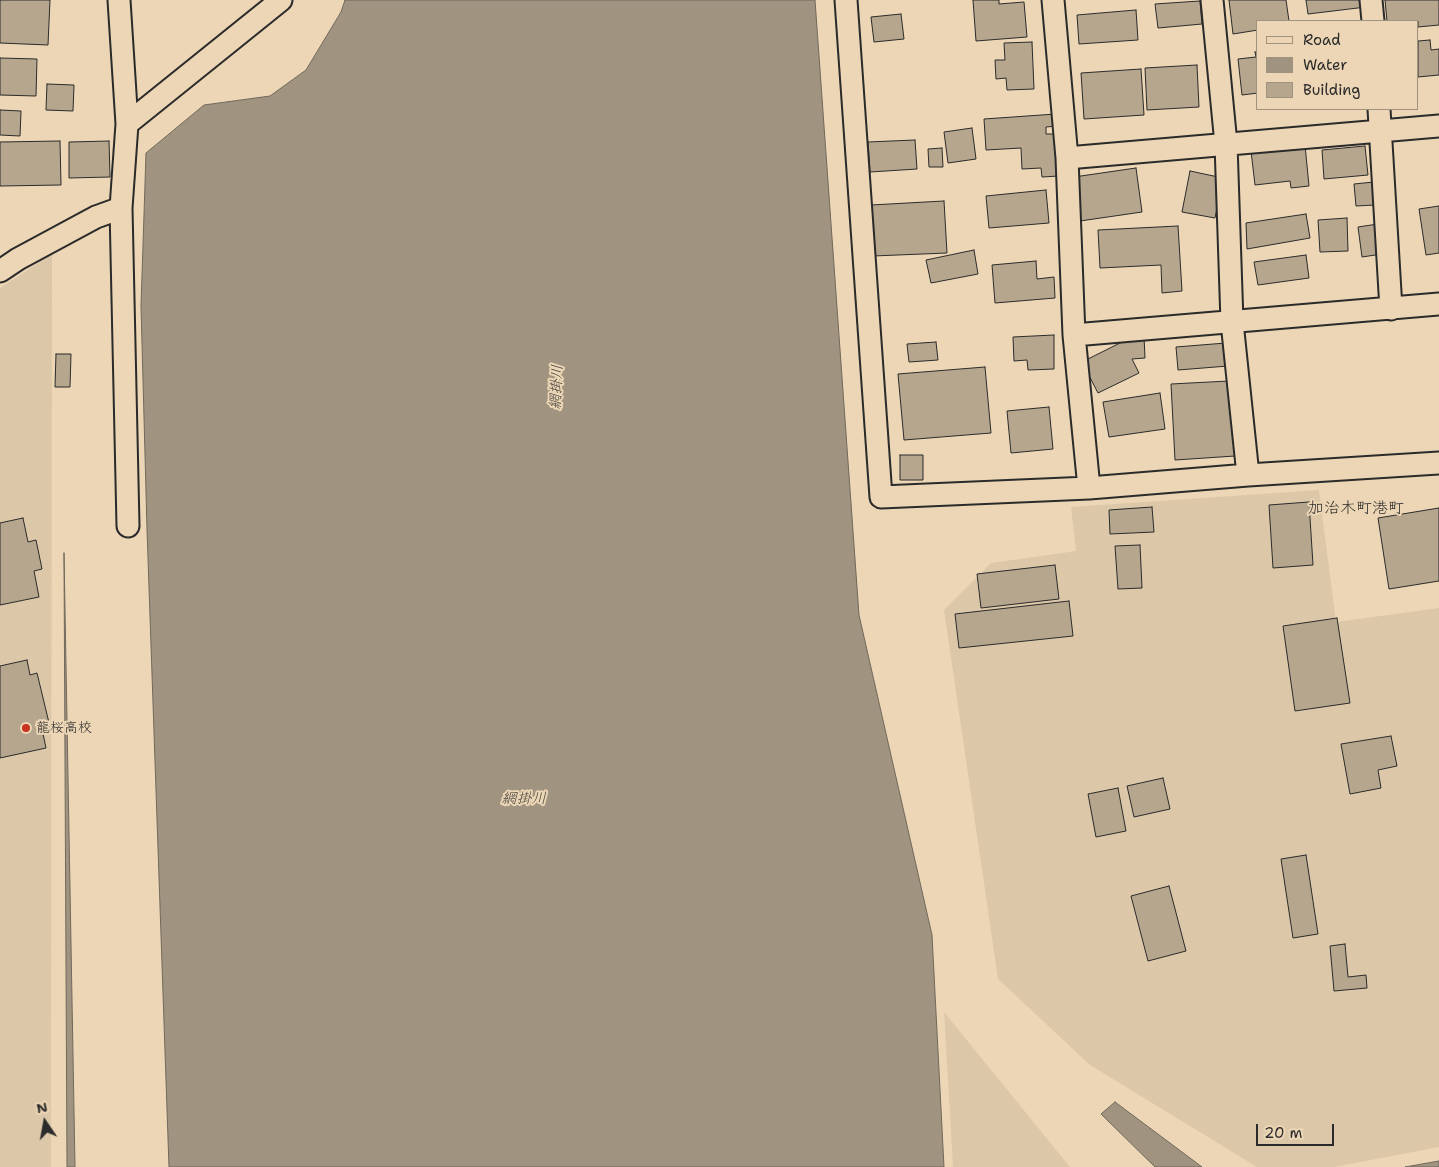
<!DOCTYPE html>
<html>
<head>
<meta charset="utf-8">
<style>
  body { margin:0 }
  #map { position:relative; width:1439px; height:1167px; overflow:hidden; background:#ecd6b5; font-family:"Shantell Sans",sans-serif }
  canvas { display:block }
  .legend { position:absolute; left:1256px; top:20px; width:162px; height:90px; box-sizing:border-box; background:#ecd6b5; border:1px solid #9f927e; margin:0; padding:6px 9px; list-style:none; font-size:15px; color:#2b2b2b }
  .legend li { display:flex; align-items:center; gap:10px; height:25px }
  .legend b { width:25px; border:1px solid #9f927e }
  .north { position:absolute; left:20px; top:1097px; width:50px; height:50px; -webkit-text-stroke:4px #ecd6b5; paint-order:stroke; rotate:348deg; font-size:14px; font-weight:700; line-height:20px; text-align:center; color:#2b2b2b }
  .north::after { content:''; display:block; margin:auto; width:18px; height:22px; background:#2b2b2b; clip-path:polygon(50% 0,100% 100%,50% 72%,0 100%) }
  .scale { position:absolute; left:1256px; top:1124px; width:78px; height:22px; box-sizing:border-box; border:2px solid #2b2b2b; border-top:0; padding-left:6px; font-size:15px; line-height:18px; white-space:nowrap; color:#2b2b2b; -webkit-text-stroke:4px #ecd6b5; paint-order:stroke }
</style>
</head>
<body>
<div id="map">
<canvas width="1439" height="1167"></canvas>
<ul class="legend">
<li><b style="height:6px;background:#ecd6b5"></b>Road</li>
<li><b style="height:14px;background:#a0937f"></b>Water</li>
<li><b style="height:14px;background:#b6a68e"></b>Building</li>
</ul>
<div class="north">N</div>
<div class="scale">20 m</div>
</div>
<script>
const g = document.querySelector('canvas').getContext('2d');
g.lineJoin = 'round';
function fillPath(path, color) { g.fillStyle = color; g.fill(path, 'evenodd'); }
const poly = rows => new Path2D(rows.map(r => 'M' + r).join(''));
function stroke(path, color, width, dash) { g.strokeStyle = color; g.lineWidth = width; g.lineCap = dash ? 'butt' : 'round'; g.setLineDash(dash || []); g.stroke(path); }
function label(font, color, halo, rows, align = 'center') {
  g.font = font + ' "Shantell Sans","Klee One",sans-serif'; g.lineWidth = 4; g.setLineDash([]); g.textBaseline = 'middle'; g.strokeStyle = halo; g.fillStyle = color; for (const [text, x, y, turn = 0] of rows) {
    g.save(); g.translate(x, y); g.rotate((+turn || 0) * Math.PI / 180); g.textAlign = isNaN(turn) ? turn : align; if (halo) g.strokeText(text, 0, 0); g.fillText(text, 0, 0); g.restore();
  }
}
fillPath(poly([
  [52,254,51,1167,0,1167,0,288],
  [1319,490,1336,622,1439,608,1439,1147,1334,1167,1257,1167,1090,1065,998,979,944,610,991,563,1076,551,1071,507],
  [944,1012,1070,1167,953,1167]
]), '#dcc8a9');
const water = poly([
  [345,0,815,0,859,615,932,935,944,1167,169,1167,147,529,141,306,146,153,204,105,270,96,306,70,341,12,345,0],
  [64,553,75,1167,67,1167,64,553],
  [1115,1102,1174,1146,1202,1167,1155,1167,1101,1114,1115,1102],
  [1439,1161,1439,1167,1405,1167,1439,1161]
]);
fillPath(water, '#a0937f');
stroke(water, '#71695d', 1);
const building = poly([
  [0,0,50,0,48,45,0,43,0,0],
  [973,0,999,0,999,4,1024,2,1027,37,976,41,973,0],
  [1229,0,1286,0,1289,21,1258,21,1258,30,1233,34,1229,0],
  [1306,0,1365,0,1366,7,1308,14,1306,0],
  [1385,0,1439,0,1439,25,1418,27,1418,21,1387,21,1385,0],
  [1200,1,1202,24,1158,28,1155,4,1200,1],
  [1136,10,1138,40,1079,44,1077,15,1136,10],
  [901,14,904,39,874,42,871,17,901,14],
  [1430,40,1431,50,1439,49,1439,75,1418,77,1418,41,1430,40],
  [1032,42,1034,89,1007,90,1006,78,996,79,995,60,1005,60,1004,43,1032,42],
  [1255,52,1258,52,1258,93,1242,95,1238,59,1256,57,1255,52],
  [0,58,37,59,36,96,0,95,0,58],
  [1197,65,1199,107,1147,110,1145,68,1197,65],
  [1141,69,1144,115,1084,119,1081,73,1141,69],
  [47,84,74,85,73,111,46,110,47,84],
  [0,110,21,111,20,136,0,135,0,110],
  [1056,114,1057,126,1046,127,1046,134,1056,134,1059,176,1042,177,1041,168,1022,169,1021,148,986,150,984,119,1056,114],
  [972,128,976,159,948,163,944,132,972,128],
  [915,140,917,169,870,172,868,142,915,140],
  [60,141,61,185,0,186,0,142,60,141],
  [109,141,110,177,69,178,69,142,109,141],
  [1305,145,1309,186,1291,188,1290,181,1255,185,1251,151,1305,145],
  [1365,146,1368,175,1324,179,1322,150,1365,146],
  [942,148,943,167,929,167,928,149,942,148],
  [1136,168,1142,212,1080,221,1074,177,1136,168],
  [1190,171,1223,178,1215,218,1182,212,1190,171],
  [1374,182,1375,205,1356,206,1354,184,1374,182],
  [1046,190,1049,223,989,228,986,196,1046,190],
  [944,201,947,253,873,256,871,205,944,201],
  [1439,206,1439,253,1426,255,1419,209,1439,206],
  [1306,214,1310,238,1247,249,1246,223,1306,214],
  [1347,218,1348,251,1320,252,1318,220,1347,218],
  [1378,224,1382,254,1362,257,1358,227,1378,224],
  [1178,226,1182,291,1162,293,1161,265,1100,268,1098,230,1178,226],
  [974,250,978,274,931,283,926,260,974,250],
  [1306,255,1309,278,1258,285,1254,262,1306,255],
  [1036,261,1037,279,1054,277,1055,298,995,303,992,265,1036,261],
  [1054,335,1054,369,1028,370,1027,360,1014,361,1013,337,1054,335],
  [1144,336,1145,358,1132,359,1139,373,1098,393,1082,362,1122,342,1122,337,1144,336],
  [936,342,938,360,909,362,907,344,936,342],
  [1226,343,1228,366,1178,370,1176,347,1226,343],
  [56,354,71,354,70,387,55,387,56,354],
  [985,367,991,433,904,440,898,374,985,367],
  [1229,381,1235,456,1175,460,1171,384,1229,381],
  [1160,393,1165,429,1109,437,1103,402,1160,393],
  [1049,407,1053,449,1011,453,1007,411,1049,407],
  [900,455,923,455,923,480,900,480,900,455],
  [1309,502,1313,565,1273,568,1269,505,1309,502],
  [1152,507,1154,532,1110,534,1109,510,1152,507],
  [1439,508,1439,581,1389,589,1378,518,1439,508],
  [23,518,28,542,36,540,42,569,34,571,39,597,0,605,0,523,23,518],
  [1140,545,1142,588,1118,589,1115,546,1140,545],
  [1055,565,1059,599,981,608,977,574,1055,565],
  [1069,601,1073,636,959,648,955,614,1069,601],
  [1337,618,1350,703,1295,711,1283,626,1337,618],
  [27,660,30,675,37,673,50,727,42,729,46,748,0,758,0,666,27,660],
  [1391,736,1397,766,1378,770,1381,788,1350,794,1341,744,1391,736],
  [1163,778,1170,809,1134,817,1127,786,1163,778],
  [1118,788,1126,831,1096,837,1088,794,1118,788],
  [1306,855,1318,934,1293,938,1281,859,1306,855],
  [1169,886,1186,951,1148,961,1131,896,1169,886],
  [1345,944,1348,977,1366,975,1367,988,1334,991,1330,946,1345,944]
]);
fillPath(building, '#b6a68e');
stroke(building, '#2b2b2b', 1);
const minor = poly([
  [119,0,127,124,121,208,128,526],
  [846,0,881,497,1089,488,1248,475,1439,463],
  [1053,0,1067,158,1074,335,1089,488],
  [1212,0,1226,144,1232,322,1248,475],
  [1371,0,1373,21],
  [1379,109,1391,309],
  [127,124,281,0],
  [1067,158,1439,126],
  [0,271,18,259,96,217,121,208],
  [1074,335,1439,304]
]);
stroke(minor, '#2b2b2b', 25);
stroke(minor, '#ecd6b5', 21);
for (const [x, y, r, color] of [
  [26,728,5,"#c8321e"]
]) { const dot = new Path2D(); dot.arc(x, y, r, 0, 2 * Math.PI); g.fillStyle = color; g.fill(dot); stroke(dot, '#ecd6b5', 2); }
label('14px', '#2b2b2b', '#ecd6b5', [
  ["龍桜高校",36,728]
], 'left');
label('italic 15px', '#484540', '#ecd6b5', [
  ["網掛川",557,387,-87],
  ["網掛川",524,799]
]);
label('16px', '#2b2b2b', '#ecd6b5', [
  ["加治木町港町",1356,509]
]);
</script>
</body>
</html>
